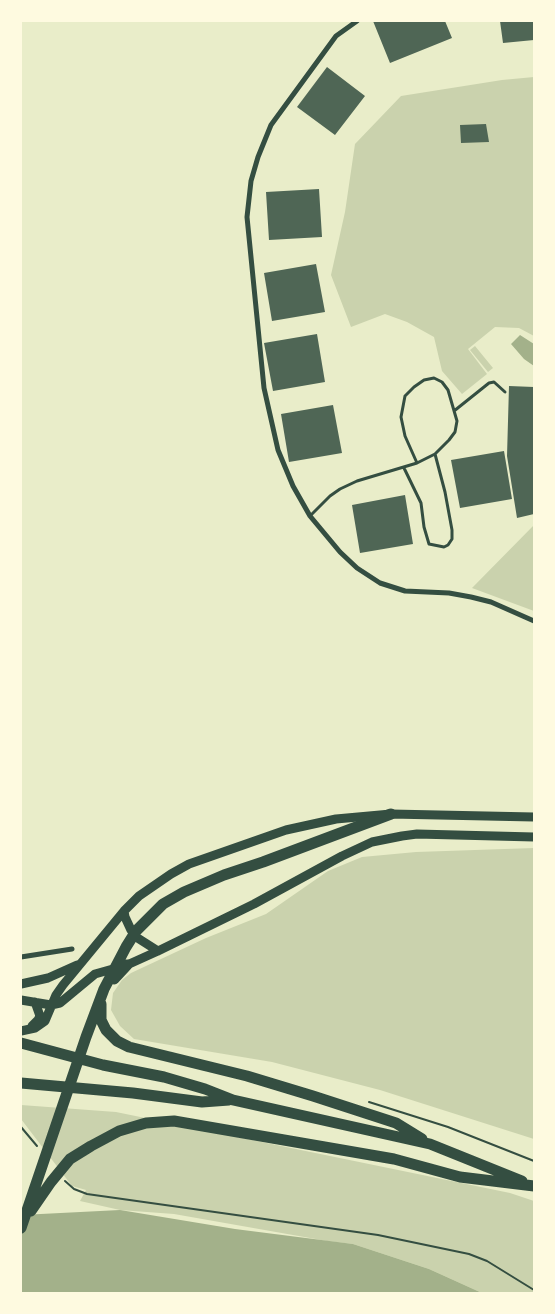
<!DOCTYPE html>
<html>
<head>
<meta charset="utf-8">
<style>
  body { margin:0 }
  #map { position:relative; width:555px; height:1314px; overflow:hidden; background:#e9edc9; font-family:"Open Sans",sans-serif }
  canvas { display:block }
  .frame { position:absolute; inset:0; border:22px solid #fefae0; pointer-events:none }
</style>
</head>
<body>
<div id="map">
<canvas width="555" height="1314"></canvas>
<div class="frame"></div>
</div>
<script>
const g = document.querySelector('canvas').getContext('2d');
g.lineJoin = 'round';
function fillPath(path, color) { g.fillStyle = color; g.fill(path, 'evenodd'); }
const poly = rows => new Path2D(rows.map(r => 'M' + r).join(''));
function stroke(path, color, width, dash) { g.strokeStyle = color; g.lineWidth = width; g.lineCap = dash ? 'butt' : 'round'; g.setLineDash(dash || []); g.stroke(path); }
fillPath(poly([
  [534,77,534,336,519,328,495,327,468,349,487,374,462,394,442,371,434,337,407,322,385,314,351,327,331,275,345,212,355,144,401,96,502,80],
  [475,346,493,368,488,372,470,350],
  [534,525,534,611,472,588],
  [534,848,534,1139,380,1090,272,1062,134,1039,120,1026,111,1010,113,993,122,980,131,973,206,938,266,914,328,871,362,857,416,852],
  [21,1105,116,1112,510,1193,534,1201,534,1293,482,1293,429,1269,353,1244,327,1241,174,1214,120,1210,80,1201,86,1190,72,1186,21,1119]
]), '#cad2ad');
fillPath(poly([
  [520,335,534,344,534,366,524,359,511,344],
  [120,1210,235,1229,353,1244,429,1269,482,1293,21,1293,21,1215]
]), '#a3b18a');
fillPath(poly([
  [373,21,445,21,452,38,390,63],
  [500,21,534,21,534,40,503,43],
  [327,67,365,96,335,135,297,107],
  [486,124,489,142,461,143,460,125],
  [319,189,322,237,269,240,266,192],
  [316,264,325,312,272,321,264,273],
  [317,334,325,382,273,391,264,343],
  [509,386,534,387,534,514,517,518,507,456],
  [333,405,342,453,289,462,281,414],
  [504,451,512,499,460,508,451,460],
  [405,495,413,544,360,553,352,505]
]), '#4f6655');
stroke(poly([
  [369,1102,448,1127,534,1161],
  [21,1127,37,1146],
  [65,1181,74,1189,87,1194,378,1235,469,1254,487,1261,534,1290]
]), '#344e41', 2);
stroke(poly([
  [454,411,489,383,494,382,505,392],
  [404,468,421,503,424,527,429,544,444,547,448,545,452,539,452,530,445,492,435,454],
  [310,516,330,496,340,489,357,481,417,463,435,454,449,440,455,432,457,421,448,390,442,382,434,378,424,380,414,387,405,396,401,417,405,436,417,463]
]), '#344e41', 3);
stroke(poly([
  [357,21,336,36,271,125,258,157,251,181,247,217,264,388,278,450,293,486,310,516,340,552,357,568,380,583,405,591,449,593,471,597,491,602,534,621],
  [21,957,72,949]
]), '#344e41', 5);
stroke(poly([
  [124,911,125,917,131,930,136,937,158,951],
  [21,984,48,978,77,965],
  [21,1000,51,1005,60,1003,95,974,127,965,158,951,254,904,342,856,372,842,402,836,417,834,534,837],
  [32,1026,38,1020,40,1016,35,1002],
  [21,1031,35,1028,45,1021,56,995,63,985,124,911,139,896,171,874,189,864,286,830,336,819,391,814,534,817]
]), '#344e41', 9);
stroke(poly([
  [114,979,127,965],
  [101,1004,101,1020,106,1030,117,1041,129,1047,247,1076,313,1096,396,1123,422,1139],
  [21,1043,103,1065,164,1077,205,1089,233,1100,430,1144,522,1181],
  [21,1083,133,1093,202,1102,229,1100],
  [31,1211,51,1182,70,1159,91,1146,119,1131,146,1123,174,1121,394,1159,460,1177,534,1186],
  [21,1228,86,1037,104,989,126,947,136,931,163,904,184,892,224,875,263,862,391,814]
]), '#344e41', 11);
</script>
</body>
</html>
